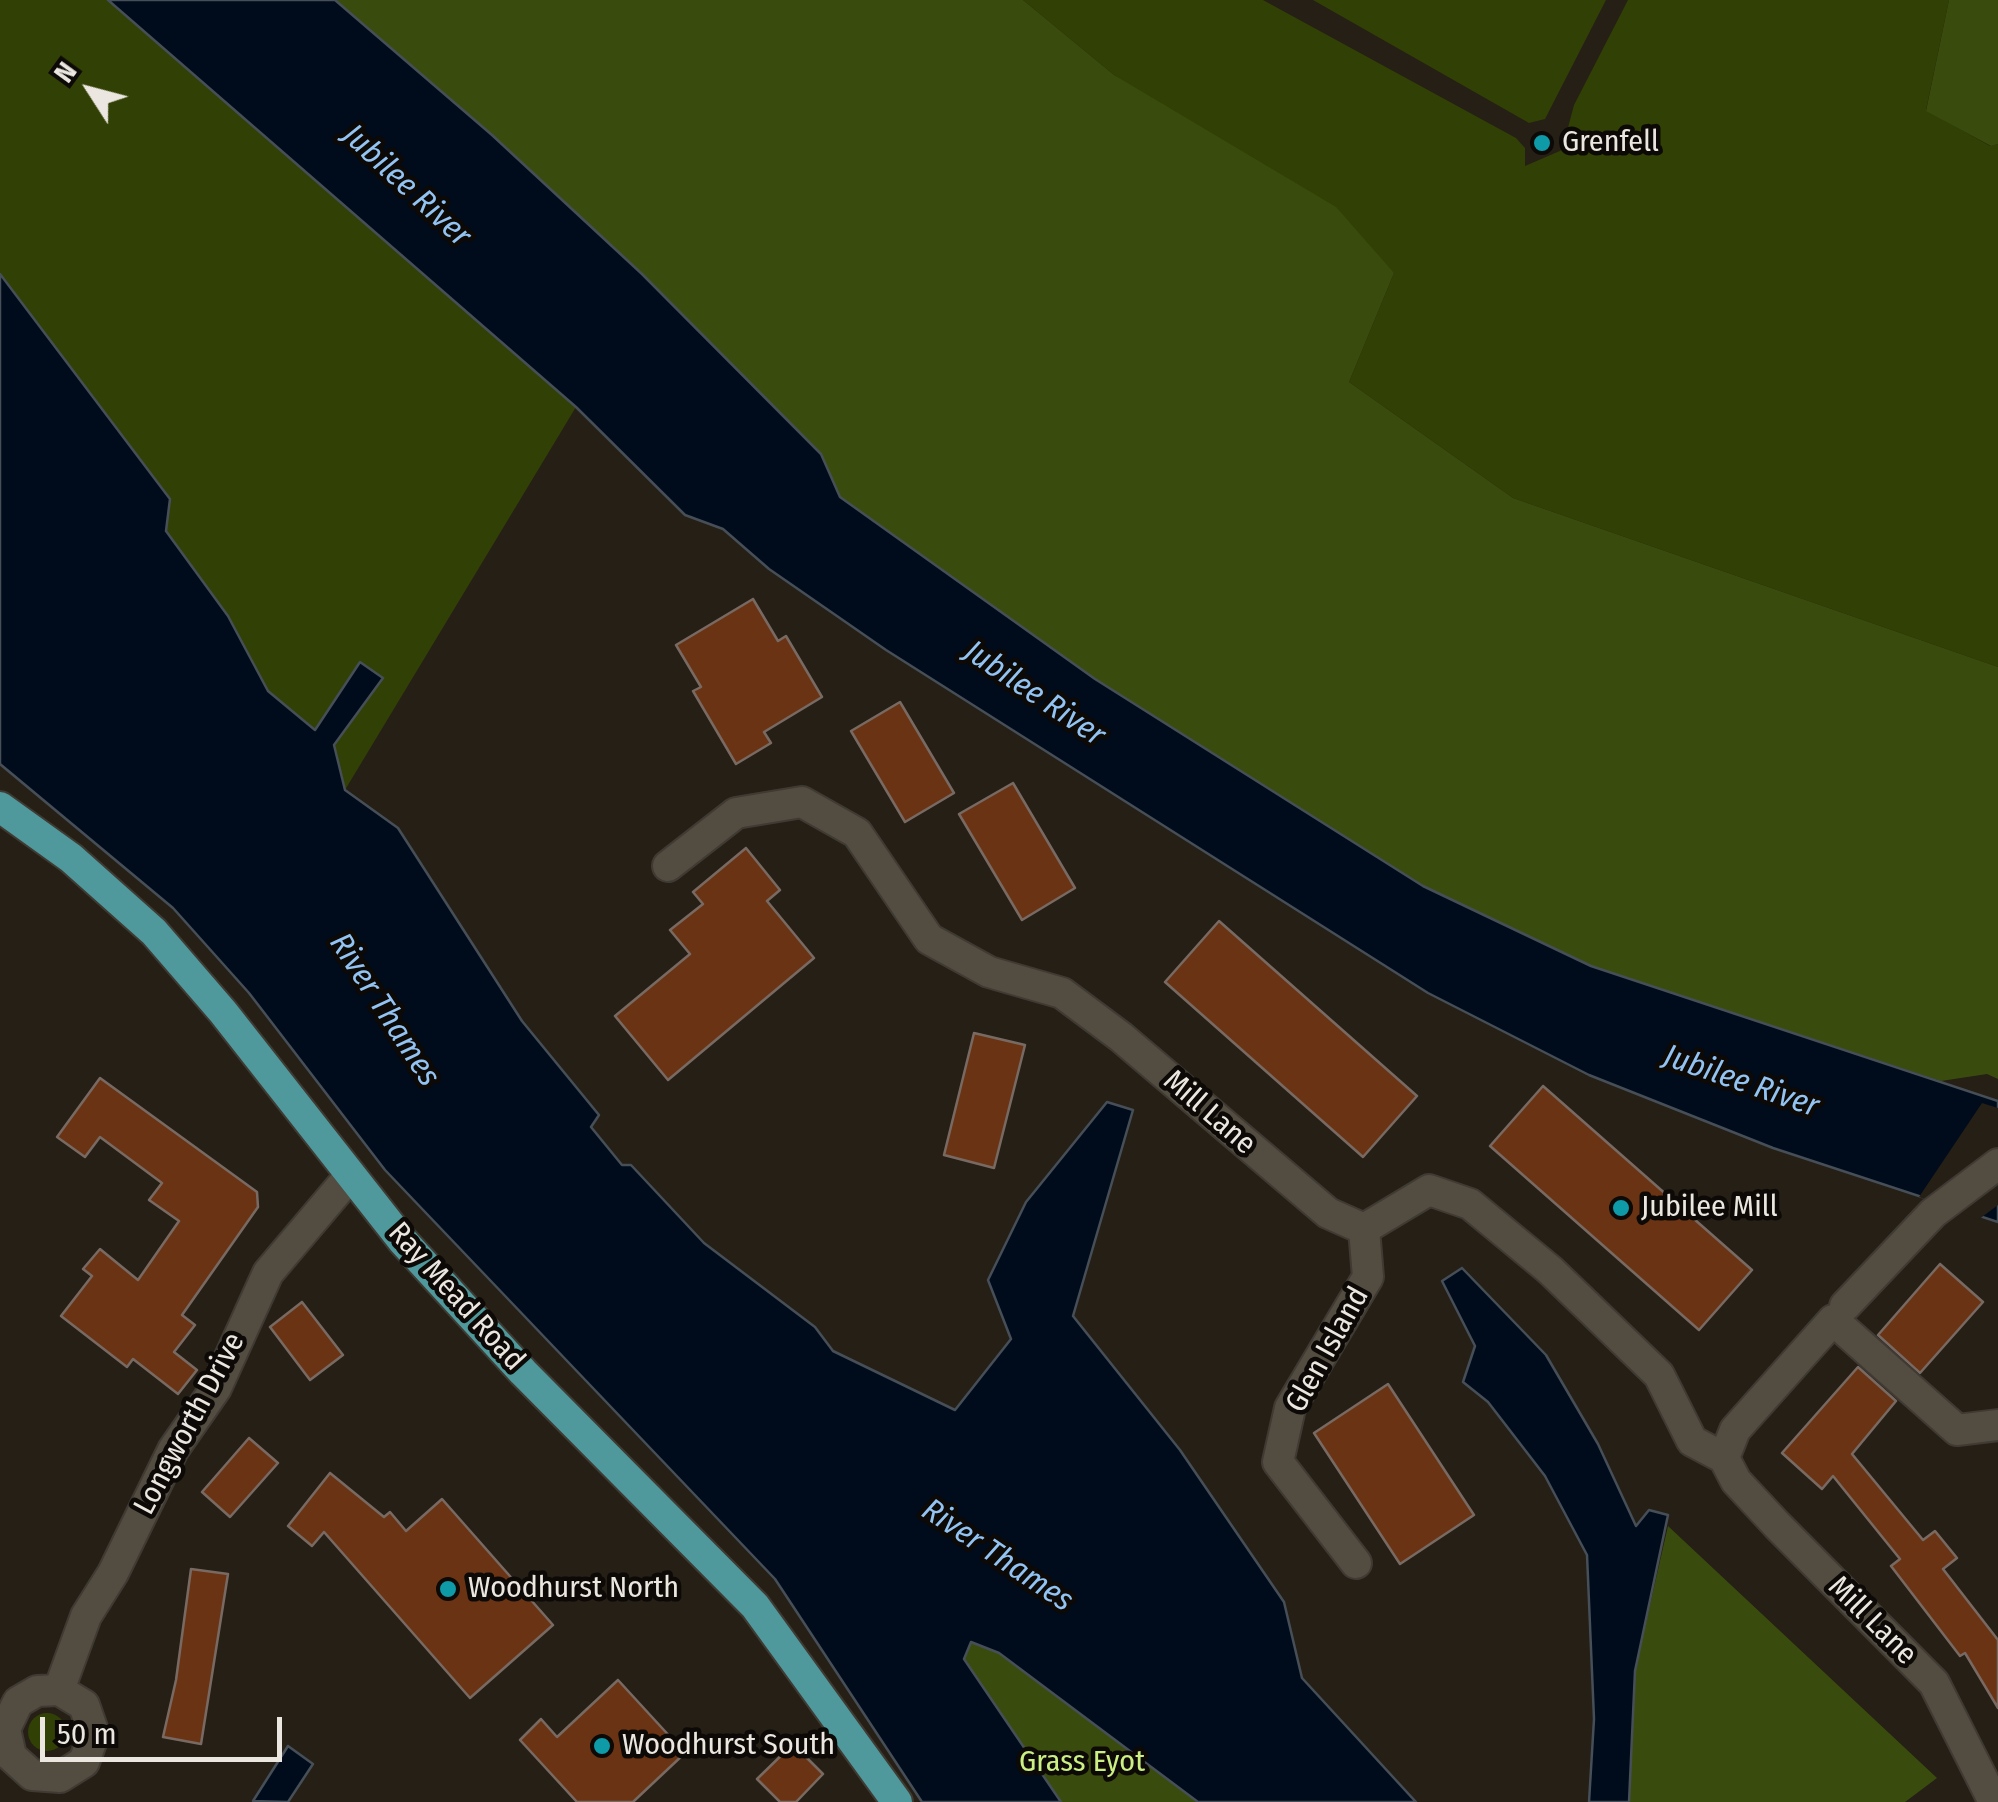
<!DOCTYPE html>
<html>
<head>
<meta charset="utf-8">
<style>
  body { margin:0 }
  #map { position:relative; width:1998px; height:1802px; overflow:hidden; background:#251f15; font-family:"Fira Sans Condensed",sans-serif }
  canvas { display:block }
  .north { position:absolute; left:40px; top:40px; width:100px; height:100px; -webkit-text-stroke:8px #0c0906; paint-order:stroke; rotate:306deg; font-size:28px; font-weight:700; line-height:40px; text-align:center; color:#ebe7e0 }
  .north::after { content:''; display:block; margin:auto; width:35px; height:45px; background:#ebe7e0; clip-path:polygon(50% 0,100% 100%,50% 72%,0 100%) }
  .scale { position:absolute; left:40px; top:1717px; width:242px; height:45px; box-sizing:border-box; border:5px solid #ebe7e0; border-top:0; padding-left:12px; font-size:30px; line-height:35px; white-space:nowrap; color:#ebe7e0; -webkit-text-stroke:8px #0c0906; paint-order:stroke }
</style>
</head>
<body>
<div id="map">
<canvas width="1998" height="1802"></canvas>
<div class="north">N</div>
<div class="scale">50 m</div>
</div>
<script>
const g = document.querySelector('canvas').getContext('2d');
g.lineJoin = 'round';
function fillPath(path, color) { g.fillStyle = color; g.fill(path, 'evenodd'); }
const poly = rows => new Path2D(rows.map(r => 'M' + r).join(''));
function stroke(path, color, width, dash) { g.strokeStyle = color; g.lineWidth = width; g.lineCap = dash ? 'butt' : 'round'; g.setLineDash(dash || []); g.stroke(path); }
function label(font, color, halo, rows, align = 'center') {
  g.font = font + ' "Fira Sans Condensed",sans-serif'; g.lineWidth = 9; g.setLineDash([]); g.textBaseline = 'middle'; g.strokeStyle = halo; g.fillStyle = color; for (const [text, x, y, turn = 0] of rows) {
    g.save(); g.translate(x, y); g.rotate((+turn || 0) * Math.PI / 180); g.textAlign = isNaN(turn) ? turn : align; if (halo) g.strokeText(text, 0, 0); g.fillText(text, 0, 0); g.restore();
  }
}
fillPath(poly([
  [0,0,108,0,576,407,345,790,333,746,382,678,360,663,315,730,268,691,228,616,166,531,170,499,0,274],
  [1023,0,1263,0,1516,138,1525,148,1525,166,1562,150,1574,105,1628,0,1949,0,1926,110,1990,146,1998,144,1998,667,1513,498,1349,382,1394,273,1114,75],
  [1313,0,1606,0,1545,119,1529,123],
  '28 1732a19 19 0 1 1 38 0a19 19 0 1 1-38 0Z'
]), '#314005');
fillPath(poly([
  [335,0,1023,0,1114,75,1336,207,1394,273,1349,382,1513,498,1998,667,1998,1079,1987,1074,1941,1081,1591,966,1532,941,1423,886,1095,679,840,497,821,454,642,274,492,135],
  [1949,0,1998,0,1998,144,1991,146,1926,111],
  [1668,1526,1937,1778,1905,1802,1629,1802,1635,1671],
  [971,1642,999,1653,1198,1802,1061,1802,964,1658]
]), '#3a4c0d');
const water = poly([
  [108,0,335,0,492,135,642,274,821,454,840,497,1095,679,1423,886,1591,966,1998,1101,1998,1222,1773,1148,1589,1075,1428,993,886,650,769,569,723,529,685,515,576,407,108,0],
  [0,274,170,499,166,531,228,616,268,691,315,730,360,662,383,678,334,745,345,790,398,828,522,1021,599,1115,591,1127,622,1165,631,1165,704,1243,815,1327,833,1351,955,1410,1011,1339,988,1280,1026,1202,1107,1102,1133,1110,1073,1316,1180,1450,1284,1602,1302,1678,1416,1802,1198,1802,999,1653,971,1642,964,1659,1061,1802,922,1802,775,1579,385,1170,249,993,173,908,0,764,0,274],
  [1462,1268,1546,1355,1598,1444,1636,1526,1649,1510,1668,1515,1635,1671,1629,1802,1589,1802,1594,1719,1587,1555,1545,1476,1488,1402,1463,1382,1475,1346,1442,1281,1462,1268],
  [288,1746,313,1764,288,1802,253,1801,288,1746]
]);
fillPath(water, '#000c1c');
stroke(water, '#464e57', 2.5);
fillPath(poly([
  [1982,1103,1998,1108,1998,1205,1978,1220,1919,1197]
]), '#251f15');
const building = poly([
  [753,599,778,641,786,636,822,697,764,732,771,743,736,764,693,691,701,687,676,645,753,599],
  [900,702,954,793,905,822,851,731,900,702],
  [1013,783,1075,888,1022,920,959,814,1013,783],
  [746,848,780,890,767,901,814,958,668,1080,615,1016,690,954,670,930,703,904,693,892,746,848],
  [1219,921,1417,1096,1363,1157,1165,982,1219,921],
  [974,1033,1025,1045,994,1168,944,1155,974,1033],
  [100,1078,257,1192,258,1207,182,1315,195,1325,174,1352,197,1370,178,1394,133,1359,127,1367,61,1316,92,1276,83,1269,100,1249,138,1280,179,1221,149,1200,162,1183,100,1137,85,1157,57,1137,100,1078],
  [1543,1086,1752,1270,1699,1330,1490,1146,1543,1086],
  [1940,1264,1983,1302,1920,1373,1878,1335,1940,1264],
  [302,1302,343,1355,310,1380,270,1327,302,1302],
  [1858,1367,1896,1401,1852,1454,1923,1540,1935,1531,1957,1558,1943,1569,1998,1640,1998,1708,1965,1653,1960,1656,1891,1566,1900,1559,1833,1476,1822,1489,1782,1453,1858,1367],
  [1388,1384,1474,1515,1400,1564,1314,1433,1388,1384],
  [249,1438,278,1463,230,1517,202,1492,249,1438],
  [330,1473,384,1517,390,1512,406,1531,442,1499,553,1625,470,1698,324,1532,312,1546,288,1526,330,1473],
  [191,1569,228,1574,201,1744,163,1737,176,1680,191,1569],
  [618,1680,685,1753,633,1802,577,1802,520,1740,541,1719,557,1737,618,1680],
  [793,1744,823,1774,796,1802,780,1802,757,1779,793,1744]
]);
fillPath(building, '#6a3414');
stroke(building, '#786a63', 2.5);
const minor = poly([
  [668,866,736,813,802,802,857,833,929,939,989,972,1062,993,1121,1037,1328,1213,1364,1229,1429,1190,1470,1204,1550,1270,1659,1375,1692,1441,1724,1458],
  [1845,1306,1933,1213,1998,1164],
  [1356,1563,1278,1462,1290,1408,1368,1277,1364,1229],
  [59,1690,37,1691,18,1702,5,1729,11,1756,32,1775,60,1777,84,1762,94,1734,84,1705,59,1690,86,1616,113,1573,173,1450,216,1388,268,1273,350,1176],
  [1994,1802,1934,1683,1777,1525,1736,1481,1724,1458,1735,1430,1833,1320,1957,1430,1998,1425]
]);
const major = poly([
  [0,807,71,858,154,932,223,1012,402,1240,523,1372,755,1606,897,1802]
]);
stroke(minor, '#3f3a33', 34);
stroke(major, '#3f3a33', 34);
stroke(minor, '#534c41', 30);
stroke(major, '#4f999d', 30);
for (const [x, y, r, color] of [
  [1542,143,10,"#0f9aa8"],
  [1621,1208,10,"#0f9aa8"],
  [448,1589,10,"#0f9aa8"],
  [602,1746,10,"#0f9aa8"]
]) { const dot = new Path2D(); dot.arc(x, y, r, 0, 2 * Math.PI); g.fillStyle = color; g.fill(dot); stroke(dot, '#0c0906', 4); }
label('30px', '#ebe7e0', '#0c0906', [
  ["Grenfell",1562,143],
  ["Jubilee Mill",1641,1208],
  ["Woodhurst North",468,1589],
  ["Woodhurst South",622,1746]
], 'left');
label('30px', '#ebe7e0', '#0c0906', [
  ["Mill Lane",1209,1113,41],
  ["Ray Mead Road",456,1297,48],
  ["Glen Island",1328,1350,-61],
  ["Longworth Drive",190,1424,-62],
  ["Mill Lane",1872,1621,45]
]);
label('30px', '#cbef83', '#0c0906', [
  ["Grass Eyot",1082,1763]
]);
label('italic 32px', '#92c3f2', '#0c0906', [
  ["Jubilee River",406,186,43],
  ["Jubilee River",1034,694,34],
  ["River Thames",384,1010,57],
  ["Jubilee River",1741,1082,19],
  ["River Thames",997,1556,34]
]);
</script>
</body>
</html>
